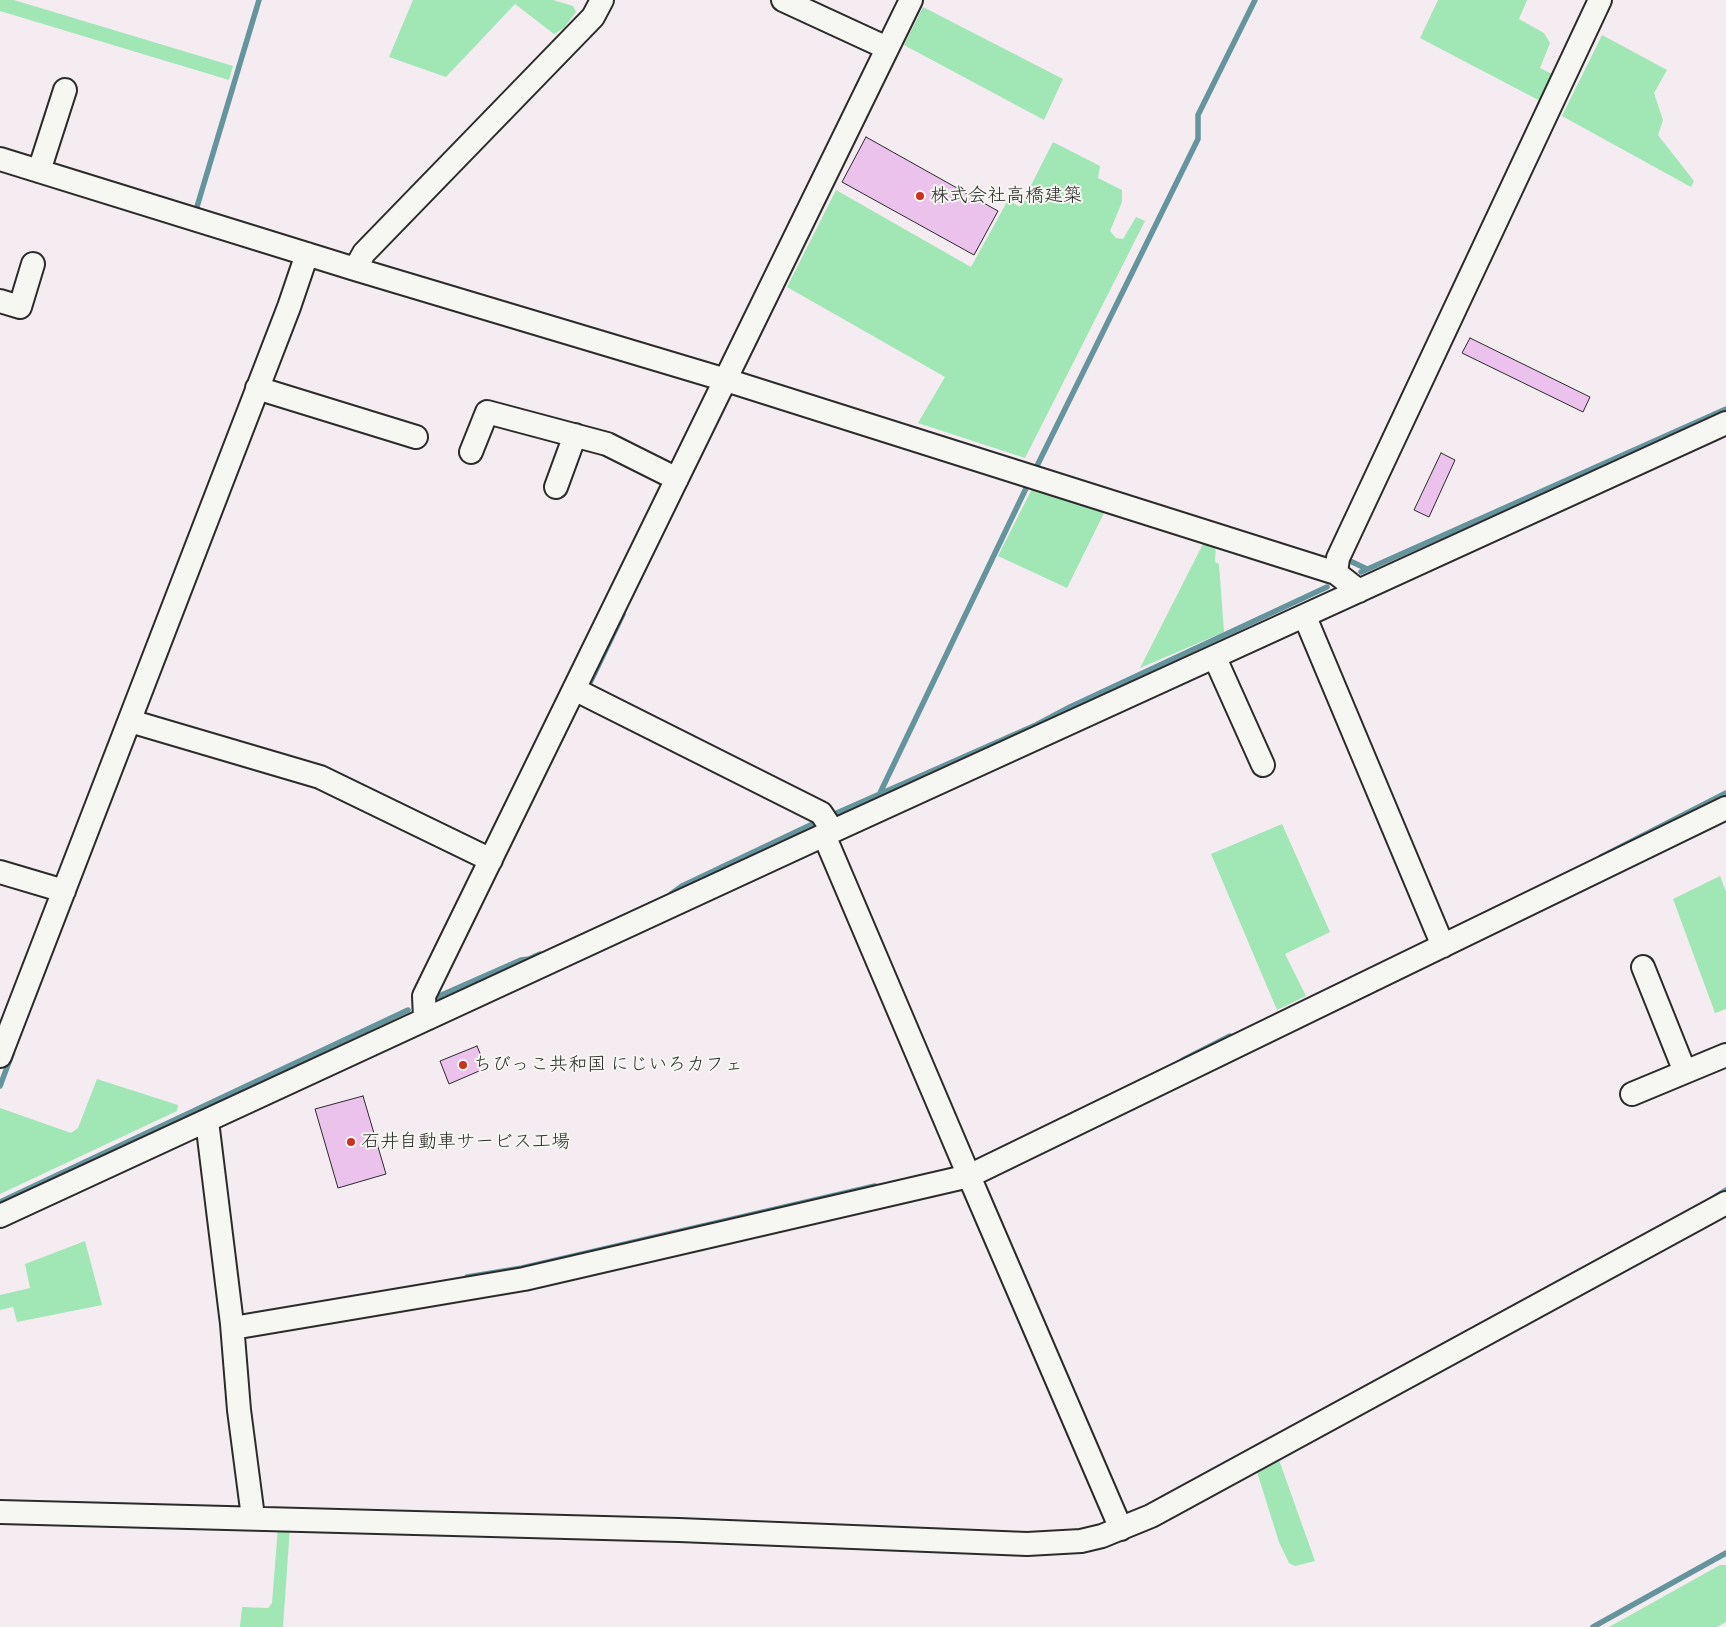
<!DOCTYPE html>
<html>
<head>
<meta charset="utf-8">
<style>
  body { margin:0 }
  canvas { display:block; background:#f4ecf1 }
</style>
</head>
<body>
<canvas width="1726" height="1627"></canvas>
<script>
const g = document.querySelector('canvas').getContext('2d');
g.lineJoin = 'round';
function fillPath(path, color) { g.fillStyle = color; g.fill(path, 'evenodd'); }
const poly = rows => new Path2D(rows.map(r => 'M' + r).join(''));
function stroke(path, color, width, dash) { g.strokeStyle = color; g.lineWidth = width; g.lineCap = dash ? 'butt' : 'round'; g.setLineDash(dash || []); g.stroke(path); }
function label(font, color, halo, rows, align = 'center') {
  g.font = font + ' Itim,"Klee One",sans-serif'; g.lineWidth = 4; g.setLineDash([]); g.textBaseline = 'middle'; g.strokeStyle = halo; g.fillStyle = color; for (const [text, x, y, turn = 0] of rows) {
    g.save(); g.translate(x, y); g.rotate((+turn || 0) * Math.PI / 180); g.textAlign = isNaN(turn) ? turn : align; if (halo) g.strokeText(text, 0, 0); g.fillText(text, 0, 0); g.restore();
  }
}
fillPath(poly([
  [0,0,14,0,233,66,229,80,0,11],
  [413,0,553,0,573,6,576,12,564,28,554,34,515,4,446,77,389,57],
  [1438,0,1527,0,1519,19,1544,33,1550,43,1540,68,1558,77,1546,104,1420,38],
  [923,7,1063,79,1044,120,904,45],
  [1602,35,1667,70,1654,93,1663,120,1658,135,1694,181,1691,187,1562,116],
  [1053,142,1100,166,1098,178,1122,190,1122,202,1110,231,1116,238,1123,239,1136,217,1145,221,1025,458,918,423,945,377,787,287,836,190,971,267,1008,200,1020,207],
  [1035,483,1107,507,1067,588,998,556],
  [1206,538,1216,541,1215,562,1219,564,1224,632,1140,668],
  [1282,824,1330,932,1285,954,1306,996,1277,1010,1211,854],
  [1720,876,1726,892,1726,1009,1715,1013,1673,899],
  [97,1079,178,1105,177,1111,0,1194,0,1108,71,1133,78,1128],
  [85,1241,102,1305,17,1322,13,1307,0,1310,0,1295,30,1288,25,1264],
  [1279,1460,1315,1561,1295,1566,1289,1563,1279,1542,1257,1472],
  [278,1527,290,1527,283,1627,240,1627,242,1607,268,1608,272,1603],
  [1720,1565,1726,1565,1726,1622,1717,1627,1609,1627]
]), '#a0e7b5');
stroke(poly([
  [196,210,259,0],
  [1034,472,1198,139,1198,115,1255,0],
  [1351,554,1348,560,1367,569],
  [1361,572,1726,409],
  [586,691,623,614],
  [880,793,1030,480],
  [830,816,1036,725,1070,707,1327,587],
  [1601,857,1726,793],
  [671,894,682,886,821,820],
  [437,997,521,960,529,959,540,954],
  [1183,1060,1230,1036],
  [0,1086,12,1054],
  [1715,1197,1726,1190],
  [0,1202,408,1010],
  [467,1277,522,1268,875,1186],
  [1593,1627,1726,1553]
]), '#65959c', 5.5);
const building = poly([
  [866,137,998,211,974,255,842,182,866,137],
  [1470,338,1590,397,1583,412,1462,353,1470,338],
  [1441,453,1455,460,1429,517,1414,510,1441,453],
  [477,1046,486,1068,449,1084,440,1061,477,1046],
  [363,1096,386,1174,338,1188,315,1109,363,1096]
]);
fillPath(building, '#eac2eb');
stroke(building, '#2b2b2b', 1);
const street = poly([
  [783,0,887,48],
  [0,159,355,269,726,380,1336,573,1359,591],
  [39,171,65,90],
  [355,269,364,253,593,17,602,0],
  [0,301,20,307,33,264],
  [257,388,416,437],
  [471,452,487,412,607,444,677,479],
  [556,487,575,435],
  [1336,573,1338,558,1600,0],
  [1305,617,1443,946],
  [1215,658,1263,765],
  [574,689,821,813,833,831],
  [130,721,320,777,491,860],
  [0,872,64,891],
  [1643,967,1685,1072],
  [425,1018,424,996,911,0],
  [0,1056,289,307,307,254],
  [1632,1094,1726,1055],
  [207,1121,232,1324,239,1410,253,1517],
  [0,1216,833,831,1726,423],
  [233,1328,524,1279,969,1176,824,835],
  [0,1512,679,1530,1027,1544,1081,1541,1102,1536,1151,1516,1726,1203],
  [1121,1529,969,1176,1726,808]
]);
stroke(street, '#2b2b2b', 26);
stroke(street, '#f6f6f2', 22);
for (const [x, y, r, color] of [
  [920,196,5,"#c8321e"],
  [463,1065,5,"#c8321e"],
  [351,1142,5,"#c8321e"]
]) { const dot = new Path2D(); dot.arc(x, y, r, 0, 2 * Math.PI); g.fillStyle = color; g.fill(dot); stroke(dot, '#f6f6f2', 2); }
label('19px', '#2b2b2b', '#f6f6f2', [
  ["株式会社高橋建築",930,196],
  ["ちびっこ共和国 にじいろカフェ",473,1065],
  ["石井自動車サービス工場",361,1142]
], 'left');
</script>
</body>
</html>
